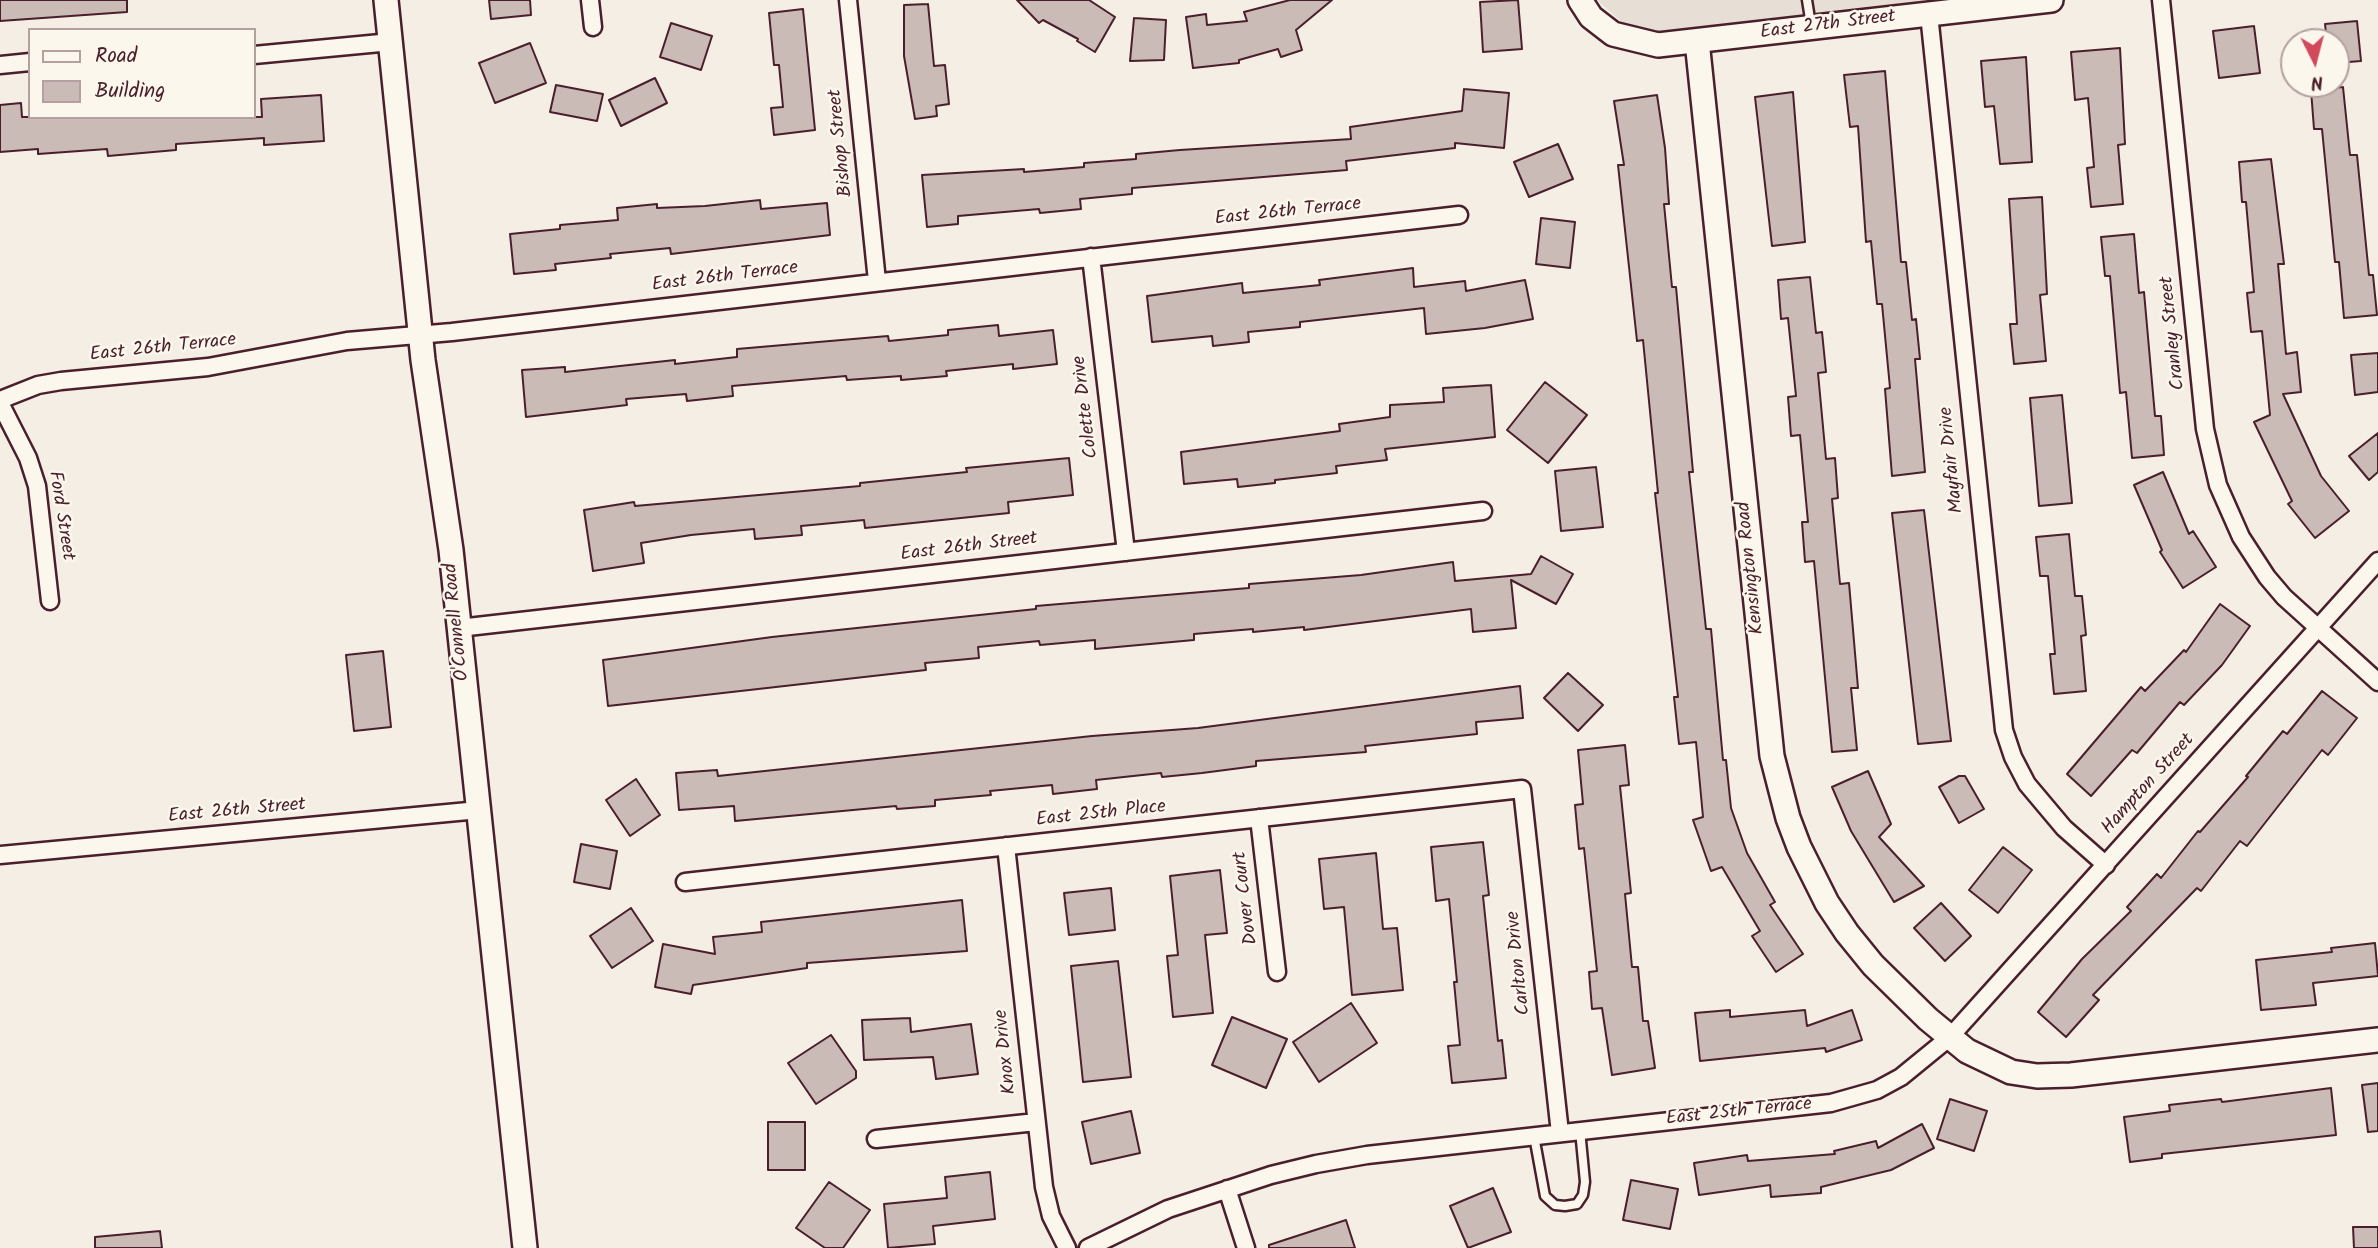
<!DOCTYPE html>
<html>
<head>
<meta charset="utf-8">
<style>
  body { margin:0 }
  #map { position:relative; width:2378px; height:1248px; overflow:hidden; background:#f4eee4; font-family:Kalam,sans-serif }
  canvas { display:block }
  .legend { position:absolute; left:28px; top:28px; width:228px; height:91px; box-sizing:border-box; background:#fbf7ec; border:2px solid #b4a19f; margin:0; padding:9px 12px; list-style:none; font-size:21px; color:#4a1f2b }
  .legend li { display:flex; align-items:center; gap:14px; height:35px }
  .legend b { width:35px; border:2px solid #b4a19f }
  .north { position:absolute; left:2280px; top:28px; width:70px; height:70px; box-sizing:border-box; background:#fbf7ec; border:2px solid #b4a19f; border-radius:50%; rotate:174deg; font-size:19px; font-weight:700; line-height:28px; text-align:center; color:#4a1f2b }
  .north::after { content:''; display:block; margin:auto; width:24px; height:32px; background:#d1495b; clip-path:polygon(50% 0,100% 100%,50% 72%,0 100%) }
</style>
</head>
<body>
<div id="map">
<canvas width="2378" height="1248"></canvas>
<ul class="legend">
<li><b style="height:9px;background:#fbf7ec"></b>Road</li>
<li><b style="height:19px;background:#cabbb6"></b>Building</li>
</ul>
<div class="north">N</div>
</div>
<script>
const g = document.querySelector('canvas').getContext('2d');
g.lineJoin = 'round';
function fillPath(path, color) { g.fillStyle = color; g.fill(path, 'evenodd'); }
const poly = rows => new Path2D(rows.map(r => 'M' + r).join(''));
function stroke(path, color, width, dash) { g.strokeStyle = color; g.lineWidth = width; g.lineCap = dash ? 'butt' : 'round'; g.setLineDash(dash || []); g.stroke(path); }
function label(font, color, halo, rows, align = 'center') {
  g.font = font + ' Kalam,sans-serif'; g.lineWidth = 5; g.setLineDash([]); g.textBaseline = 'middle'; g.strokeStyle = halo; g.fillStyle = color; for (const [text, x, y, turn = 0] of rows) {
    g.save(); g.translate(x, y); g.rotate((+turn || 0) * Math.PI / 180); g.textAlign = isNaN(turn) ? turn : align; if (halo) g.strokeText(text, 0, 0); g.fillText(text, 0, 0); g.restore();
  }
}
fillPath(poly([
  [1597,0,1933,0,1659,31,1635,29,1623,23]
]), '#e7dfd6');
const building = poly([
  [0,0,127,0,127,12,0,21,0,0],
  [489,0,530,0,531,15,491,19,489,0],
  [1017,0,1089,0,1115,17,1095,52,1077,41,1078,39,1043,20,1039,23,1017,0],
  [1290,0,1332,0,1296,30,1302,50,1281,57,1278,49,1239,60,1239,63,1193,68,1186,17,1206,14,1207,25,1247,21,1244,12,1290,0],
  [1518,0,1522,49,1483,52,1480,2,1518,0],
  [928,4,934,66,945,65,949,104,936,106,937,116,915,119,904,56,904,5,928,4],
  [803,9,815,130,774,135,771,108,783,107,779,65,774,65,769,13,803,9],
  [1134,18,1166,20,1164,60,1130,61,1134,18],
  [2357,21,2361,61,2336,63,2336,42,2327,42,2325,24,2357,21],
  [671,23,712,36,701,70,660,57,671,23],
  [2254,26,2260,73,2219,78,2213,31,2254,26],
  [530,43,546,83,495,103,479,63,530,43],
  [2120,48,2125,144,2118,145,2123,204,2091,207,2087,168,2094,167,2088,98,2075,100,2071,52,2120,48],
  [2026,57,2032,162,2000,164,1994,106,1985,107,1981,61,2026,57],
  [1885,71,1901,262,1906,262,1912,320,1916,319,1920,359,1915,359,1925,472,1892,476,1885,389,1890,388,1882,304,1877,304,1871,241,1866,242,1858,126,1850,127,1844,75,1885,71],
  [655,78,667,103,621,126,609,100,655,78],
  [556,85,603,94,597,121,550,112,556,85],
  [2343,87,2350,155,2357,155,2369,275,2373,275,2377,315,2344,318,2339,262,2335,262,2322,129,2314,129,2311,90,2343,87],
  [1464,89,1509,93,1504,148,1455,143,1455,148,1346,161,1347,170,1132,188,1132,194,1080,199,1081,209,1040,213,1039,209,958,216,958,224,927,227,922,175,1024,169,1024,172,1084,167,1084,163,1136,159,1136,154,1180,150,1351,139,1350,127,1462,111,1464,89],
  [1793,92,1805,242,1772,246,1755,97,1793,92],
  [321,95,324,141,264,145,264,138,176,144,176,150,108,156,107,149,38,154,38,149,0,152,0,105,21,103,22,117,262,117,261,99,321,95],
  [1657,95,1665,148,1669,204,1664,204,1672,287,1676,287,1693,472,1689,472,1706,629,1711,629,1723,760,1726,760,1731,808,1747,853,1775,902,1770,905,1803,954,1776,972,1752,936,1760,931,1722,867,1711,871,1693,820,1703,817,1696,742,1679,744,1674,697,1678,697,1655,493,1658,493,1643,340,1637,341,1618,165,1624,165,1614,101,1657,95],
  [1558,144,1573,179,1529,197,1514,162,1558,144],
  [2271,159,2284,264,2278,264,2286,354,2297,352,2301,392,2283,394,2321,476,2349,511,2315,538,2288,504,2292,501,2254,422,2270,415,2262,331,2251,332,2247,293,2254,292,2246,202,2242,202,2239,162,2271,159],
  [2042,197,2047,294,2040,295,2046,361,2014,364,2010,324,2017,324,2009,199,2042,197],
  [760,200,761,209,827,203,830,235,671,254,670,248,610,254,611,258,555,264,556,270,514,274,510,234,560,229,560,225,618,220,617,208,657,204,657,208,705,206,760,200],
  [1541,218,1575,222,1570,268,1536,264,1541,218],
  [2134,234,2139,293,2144,292,2155,416,2161,416,2164,455,2132,458,2126,392,2120,393,2110,276,2105,276,2101,237,2134,234],
  [1413,268,1414,287,1465,281,1466,291,1525,280,1533,319,1485,328,1426,334,1424,308,1300,322,1300,327,1248,332,1249,342,1213,346,1212,336,1152,342,1147,296,1242,283,1243,293,1320,285,1319,280,1413,268],
  [1810,277,1816,333,1822,332,1826,372,1818,373,1826,459,1835,458,1838,498,1832,499,1840,584,1849,583,1858,688,1851,688,1857,750,1832,752,1814,561,1805,562,1802,522,1808,522,1800,435,1791,436,1788,397,1796,396,1788,318,1781,319,1778,280,1810,277],
  [998,325,999,336,1053,330,1057,364,1013,369,1013,364,946,371,947,376,901,380,901,376,847,380,846,376,732,386,733,396,687,401,686,394,626,399,627,405,526,417,522,370,565,367,565,372,675,360,675,364,737,357,737,349,888,336,889,341,948,335,948,330,998,325],
  [2378,353,2378,392,2355,395,2351,355,2378,353],
  [1545,382,1587,415,1548,463,1507,430,1545,382],
  [1491,385,1495,437,1385,449,1387,460,1336,466,1337,473,1275,480,1275,483,1238,487,1237,479,1184,484,1181,452,1340,431,1339,424,1390,417,1390,405,1444,402,1443,388,1491,385],
  [2062,395,2072,503,2039,506,2030,398,2062,395],
  [2378,433,2378,472,2369,480,2349,456,2378,433],
  [1069,458,1073,495,1008,502,1009,513,865,528,864,520,801,526,802,535,755,539,754,529,691,535,641,543,644,563,593,571,584,510,634,502,635,506,860,486,860,483,967,472,966,468,1069,458],
  [1596,467,1603,527,1561,531,1555,471,1596,467],
  [2163,472,2189,534,2193,531,2216,567,2183,588,2160,552,2162,550,2134,485,2163,472],
  [1924,510,1951,741,1918,744,1892,513,1924,510],
  [2069,534,2075,596,2082,596,2086,635,2081,636,2086,691,2054,694,2050,654,2055,654,2048,576,2040,576,2036,537,2069,534],
  [1541,556,1573,574,1556,604,1511,580,1516,628,1473,632,1471,609,1304,630,1304,627,1253,632,1253,629,1194,634,1194,640,1095,649,1095,640,1040,645,1039,641,978,647,979,658,925,663,926,670,608,706,603,660,772,637,1036,609,1036,606,1249,588,1249,584,1361,575,1453,562,1455,581,1531,574,1541,556],
  [2220,604,2250,626,2222,665,2184,705,2180,702,2137,753,2132,750,2091,796,2067,774,2141,687,2145,691,2184,650,2186,652,2220,604],
  [383,651,391,727,354,731,346,655,383,651],
  [1568,673,1603,705,1578,731,1544,698,1568,673],
  [1520,686,1523,718,1476,722,1477,734,1365,746,1366,752,1256,761,1256,766,1202,773,1162,777,1161,773,1096,780,1097,789,1053,794,1052,785,990,791,991,795,935,800,935,806,897,809,896,806,735,821,734,806,679,810,676,773,717,770,718,776,1092,736,1198,728,1520,686],
  [2322,691,2357,718,2328,755,2322,750,2247,846,2240,841,2201,891,2197,888,2093,995,2099,1000,2066,1037,2038,1012,2082,959,2131,911,2127,907,2157,874,2161,878,2198,831,2200,832,2248,777,2246,776,2283,731,2287,734,2322,691],
  [1625,745,1629,785,1620,786,1631,893,1625,894,1632,967,1638,967,1643,1021,1648,1021,1655,1068,1612,1075,1602,1008,1592,1009,1589,972,1597,971,1584,848,1579,849,1575,805,1583,804,1578,750,1625,745],
  [1868,771,1891,824,1879,837,1924,886,1894,902,1851,831,1832,787,1868,771],
  [1959,776,1965,776,1984,809,1959,823,1939,787,1959,776],
  [636,779,660,815,630,836,606,800,636,779],
  [1483,842,1489,895,1483,896,1498,1041,1502,1040,1506,1078,1452,1083,1448,1046,1460,1045,1454,982,1457,982,1449,899,1436,901,1431,847,1483,842],
  [581,844,617,851,610,889,574,882,581,844],
  [2003,847,2032,870,1998,913,1969,890,2003,847],
  [1376,853,1383,929,1397,928,1403,990,1352,995,1344,907,1324,909,1319,859,1376,853],
  [1220,870,1227,933,1205,935,1213,1013,1173,1017,1167,956,1178,955,1170,876,1220,870],
  [1111,888,1115,930,1069,935,1064,893,1111,888],
  [962,900,967,951,807,963,807,968,693,985,691,994,655,987,663,944,715,954,713,937,762,932,761,922,962,900],
  [1941,903,1971,936,1945,961,1914,928,1941,903],
  [631,908,653,941,612,968,590,936,631,908],
  [2375,943,2378,976,2313,983,2316,1005,2261,1010,2256,960,2332,952,2331,948,2375,943],
  [1118,961,1131,1077,1083,1082,1071,966,1118,961],
  [1351,1003,1377,1043,1319,1082,1293,1042,1351,1003],
  [1730,1010,1730,1017,1805,1010,1807,1026,1852,1010,1862,1040,1826,1052,1825,1048,1700,1061,1695,1013,1730,1010],
  [1232,1017,1287,1039,1266,1088,1212,1065,1232,1017],
  [910,1018,911,1032,971,1024,978,1074,936,1079,933,1057,864,1060,862,1020,910,1018],
  [831,1035,856,1071,856,1078,816,1104,788,1063,831,1035],
  [2378,1083,2378,1131,2368,1132,2362,1085,2378,1083],
  [2331,1088,2336,1135,2162,1154,2162,1158,2130,1162,2124,1117,2170,1111,2169,1105,2221,1099,2222,1102,2331,1088],
  [1950,1099,1987,1111,1974,1151,1937,1139,1950,1099],
  [1131,1111,1140,1153,1091,1164,1082,1122,1131,1111],
  [768,1122,805,1122,805,1170,768,1170,768,1122],
  [1922,1124,1934,1148,1891,1170,1821,1187,1821,1193,1771,1197,1770,1185,1699,1195,1694,1163,1747,1155,1748,1161,1835,1154,1834,1151,1876,1141,1878,1148,1922,1124],
  [990,1172,995,1219,933,1226,935,1244,888,1248,884,1204,947,1198,945,1177,990,1172],
  [1631,1180,1678,1189,1670,1229,1623,1220,1631,1180],
  [829,1182,870,1210,843,1248,825,1248,796,1228,829,1182],
  [1493,1188,1511,1232,1468,1248,1450,1206,1493,1188],
  [1346,1220,1355,1248,1269,1248,1269,1245,1346,1220],
  [2353,1227,2378,1227,2378,1248,2354,1248,2353,1227],
  [160,1231,162,1248,95,1248,95,1237,160,1231]
]);
fillPath(building, '#cabbb6');
stroke(building, '#4a1f2b', 2);
const lane = poly([
  [1807,0,1811,25],
  [1534,1136,1545,1196,1555,1205,1565,1206,1577,1204,1583,1195,1585,1182,1580,1130]
]);
const street = poly([
  [590,0,593,27],
  [848,0,877,281],
  [2161,0,2205,429,2218,485,2241,537,2267,577,2284,597,2378,682],
  [1929,14,2004,730,2013,757,2027,784,2064,828,2106,865],
  [254,55,391,42],
  [0,65,30,62],
  [1091,257,1126,552],
  [0,400,38,385,61,381,208,367,347,341,452,332,1459,215],
  [0,403,28,458,37,486,50,601],
  [459,628,1483,511],
  [1259,818,1277,972],
  [1006,846,1044,1187,1051,1216,1067,1248],
  [0,855,479,810],
  [685,882,1522,789,1560,1133],
  [876,1139,1036,1122],
  [1227,1189,1246,1248],
  [1088,1248,1168,1209,1271,1175,1316,1164,1367,1155,1831,1103,1877,1090,1901,1077,1950,1037,2378,561]
]);
const secondary = poly([
  [386,0,423,360,451,550,525,1248],
  [1580,0,1591,17,1613,34,1658,45,2051,0],
  [1697,41,1772,756,1788,818,1799,847,1827,903,1847,933,1873,965,1928,1019,1967,1051,2011,1072,2037,1076,2071,1075,2378,1040]
]);
stroke(lane, '#4a1f2b', 13);
stroke(street, '#4a1f2b', 21);
stroke(secondary, '#4a1f2b', 28);
stroke(lane, '#fbf7ec', 8);
stroke(street, '#fbf7ec', 16);
stroke(secondary, '#fbf7ec', 23);
label('19px', '#4a1f2b', '#fbf7ec', [
  ["East 27th Street",1828,26,-7],
  ["Bishop Street",842,143,-96],
  ["East 26th Terrace",1288,213,-6],
  ["East 26th Terrace",725,278,-7],
  ["Cranley Street",2174,333,-96],
  ["East 26th Terrace",163,349,-6],
  ["Colette Drive",1087,407,-97],
  ["Mayfair Drive",1953,460,-96],
  ["Ford Street",60,516,81],
  ["East 26th Street",969,548,-7],
  ["Kensington Road",1752,568,-96],
  ["O'Connell Road",458,622,-96],
  ["Hampton Street",2149,785,-48],
  ["East 26th Street",237,812,-5],
  ["East 25th Place",1101,815,-6],
  ["Dover Court",1247,898,-97],
  ["Carlton Drive",1520,963,-96],
  ["Knox Drive",1007,1052,-96],
  ["East 25th Terrace",1739,1113,-6]
]);
</script>
</body>
</html>
